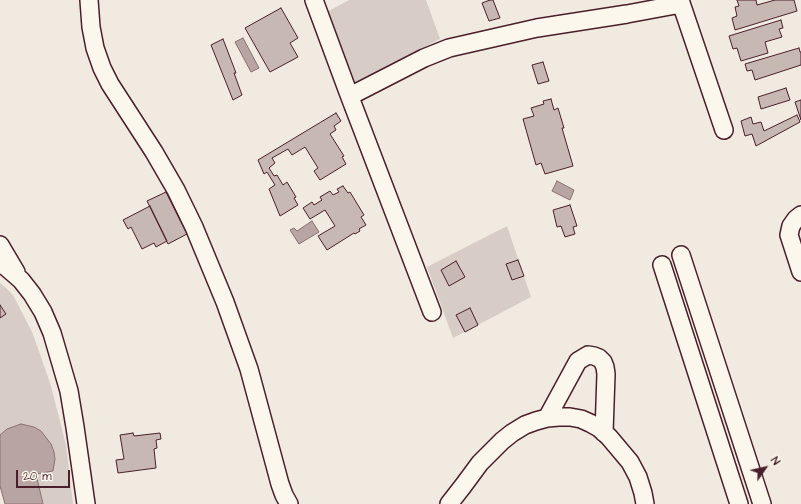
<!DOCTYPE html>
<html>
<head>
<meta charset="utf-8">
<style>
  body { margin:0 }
  #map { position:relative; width:801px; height:504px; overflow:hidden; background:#f0eae0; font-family:"Architects Daughter",sans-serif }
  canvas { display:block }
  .north { position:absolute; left:745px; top:448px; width:40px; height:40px; -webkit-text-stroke:3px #fbf7ec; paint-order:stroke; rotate:56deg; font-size:11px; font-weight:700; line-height:16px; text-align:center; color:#4a1f2b }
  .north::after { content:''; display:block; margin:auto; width:14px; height:18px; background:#4a1f2b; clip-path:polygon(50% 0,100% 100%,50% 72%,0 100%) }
  .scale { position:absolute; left:16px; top:470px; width:54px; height:18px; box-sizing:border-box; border:2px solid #4a1f2b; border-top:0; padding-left:5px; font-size:12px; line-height:14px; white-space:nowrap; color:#4a1f2b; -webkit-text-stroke:3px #fbf7ec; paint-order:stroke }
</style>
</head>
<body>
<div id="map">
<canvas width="801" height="504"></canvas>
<div class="north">N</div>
<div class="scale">20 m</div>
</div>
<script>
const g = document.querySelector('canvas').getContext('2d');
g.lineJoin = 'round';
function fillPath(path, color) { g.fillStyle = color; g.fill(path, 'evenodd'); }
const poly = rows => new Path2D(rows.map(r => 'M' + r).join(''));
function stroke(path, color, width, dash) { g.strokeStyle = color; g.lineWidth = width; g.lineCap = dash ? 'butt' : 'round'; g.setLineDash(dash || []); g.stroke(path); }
fillPath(poly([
  [349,0,426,0,440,39,353,83,327,12],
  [507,226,531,297,453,338,427,267],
  [0,283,5,287,13,295,32,332,40,354,51,386,66,445,73,504,43,504,36,474,41,431,34,427,28,425,7,429,0,435]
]), '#d8ccc6');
const water = poly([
  [243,38,259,68,251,72,235,42,243,38],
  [557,181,574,190,570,200,552,191,557,181],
  [312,221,319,232,299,244,290,230,294,228,297,231,312,221],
  [21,424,34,427,41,431,51,444,54,452,55,459,53,471,36,474,43,504,5,504,0,486,0,435,7,429,21,424]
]);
fillPath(water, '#b8a4a2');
stroke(water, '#8c6f72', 1);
const building = poly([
  [490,0,493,0,500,18,489,21,482,3,490,0],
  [737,0,756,0,757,5,775,0,794,0,797,11,735,30,732,18,737,16,735,7,739,6,737,0],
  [281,8,298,38,290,43,298,57,270,72,245,28,281,8],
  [781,20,783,28,779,29,782,37,765,42,768,53,741,61,737,48,733,49,729,36,781,20],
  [223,39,236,73,234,73,242,95,233,100,211,45,223,39],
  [799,48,800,52,801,52,801,65,755,80,752,70,747,71,745,64,799,48],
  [543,62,549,81,538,84,532,65,543,62],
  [786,88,790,100,761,109,758,97,786,88],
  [551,99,554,110,558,108,564,128,562,128,573,166,545,174,541,163,536,165,523,119,534,116,531,108,544,104,543,101,551,99],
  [801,100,801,120,795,102,801,100],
  [336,113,341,121,334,126,336,130,330,134,344,156,342,157,346,164,320,180,314,171,318,168,305,147,292,155,288,149,272,158,275,163,269,168,274,176,277,175,283,185,287,182,296,197,294,198,298,205,280,216,269,189,275,185,267,172,264,174,258,160,336,113],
  [797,115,800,122,756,146,752,134,745,136,741,121,751,117,753,124,761,122,764,131,797,115],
  [343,186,348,193,350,192,364,215,361,217,366,225,359,229,360,231,355,234,354,233,327,250,318,236,335,226,325,210,310,219,303,208,312,202,314,205,322,200,320,197,330,191,333,195,339,192,337,189,343,186],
  [166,192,187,234,168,244,147,201,166,192],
  [570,205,577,226,573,227,575,234,565,237,561,226,557,227,553,210,570,205],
  [150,206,167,241,156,247,154,243,142,249,131,227,128,229,123,220,150,206],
  [518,260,524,276,512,280,506,264,518,260],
  [456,261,465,277,449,286,441,270,456,261],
  [0,305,6,314,0,318,0,305],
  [470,308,478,325,465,332,456,315,470,308],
  [133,433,134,436,160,433,161,439,156,440,157,448,154,449,156,468,118,473,116,460,124,459,120,435,133,433]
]);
fillPath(building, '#c8b8b3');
stroke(building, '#4a1f2b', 1);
const street = poly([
  [89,0,91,27,95,48,102,68,110,84,154,152,176,190,194,227,225,302,249,369,280,484,284,495,289,504],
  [314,0,348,92,432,312],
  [680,0,724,130],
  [350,96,424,58,449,48,537,28,627,14,681,4],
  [801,215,796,219,791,226,789,235,801,272],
  [0,245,16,272],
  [681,255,762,504],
  [0,264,6,267,21,280,32,294,43,312,52,333,69,391,75,427,86,504],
  [662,265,739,504],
  [547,418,578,361,588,355,594,356,599,358,603,362,605,367,606,374,604,433],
  [449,504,463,486,480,463,502,441,512,433,525,425,536,421,547,418,559,417,570,417,581,419,590,423,599,428,609,437,630,462,638,477,643,493,645,504]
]);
stroke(street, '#4a1f2b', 20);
stroke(street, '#fbf7ec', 17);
</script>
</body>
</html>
